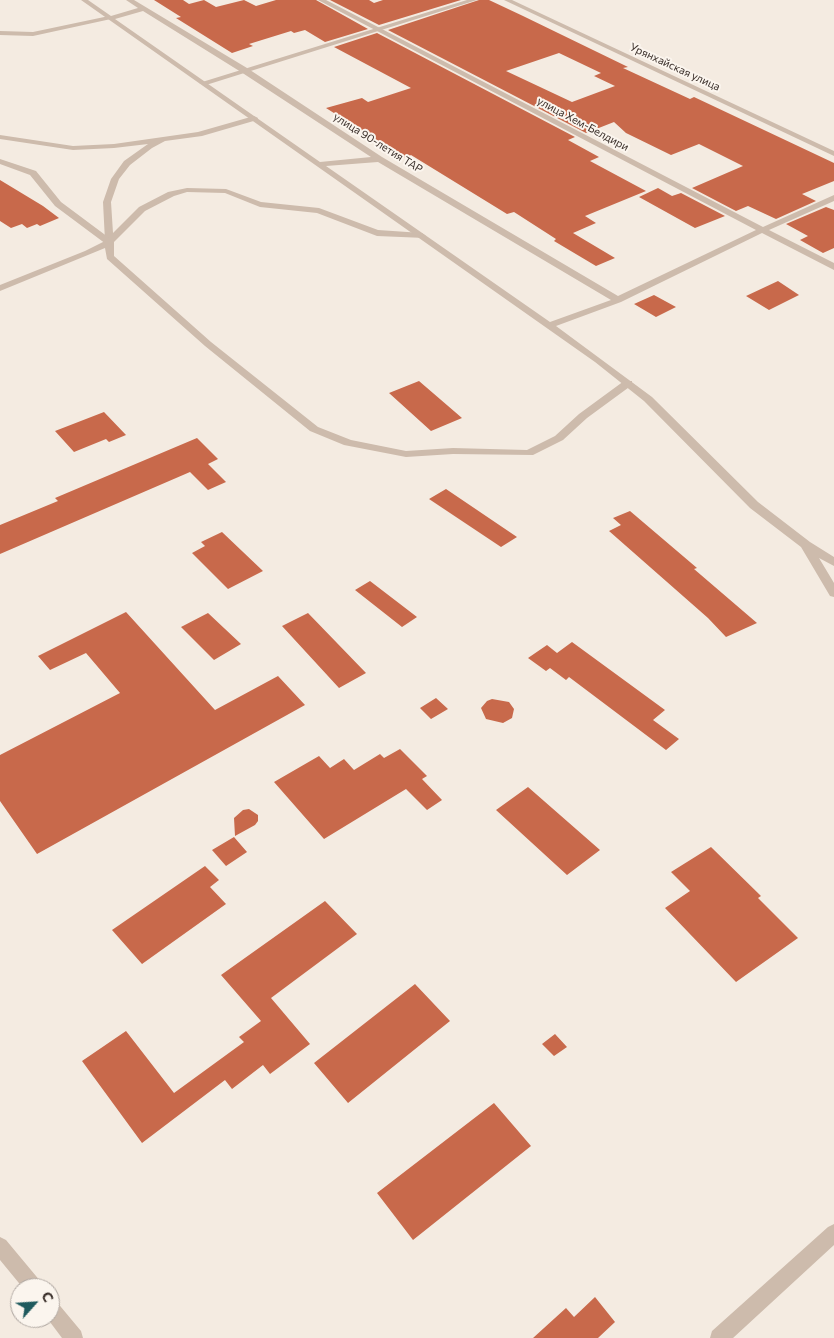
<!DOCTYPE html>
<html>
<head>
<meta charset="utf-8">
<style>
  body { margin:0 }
  #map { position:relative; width:834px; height:1338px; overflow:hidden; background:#f4ebe1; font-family:Commissioner,sans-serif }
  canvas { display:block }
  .north { position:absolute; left:10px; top:1278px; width:50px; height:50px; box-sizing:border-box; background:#fbf5ee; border:1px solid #aea6a0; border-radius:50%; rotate:64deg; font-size:14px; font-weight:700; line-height:20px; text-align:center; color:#3b302b }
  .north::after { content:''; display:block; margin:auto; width:18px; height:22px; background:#1f5a5e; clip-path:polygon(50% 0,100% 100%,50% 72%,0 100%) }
</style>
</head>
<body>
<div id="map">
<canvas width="834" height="1338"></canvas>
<div class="north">С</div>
</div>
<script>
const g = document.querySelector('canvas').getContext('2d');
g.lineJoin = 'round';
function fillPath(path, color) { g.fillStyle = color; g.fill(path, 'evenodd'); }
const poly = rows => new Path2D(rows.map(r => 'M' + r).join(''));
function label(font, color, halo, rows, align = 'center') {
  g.font = font + ' Commissioner,sans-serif'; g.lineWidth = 4; g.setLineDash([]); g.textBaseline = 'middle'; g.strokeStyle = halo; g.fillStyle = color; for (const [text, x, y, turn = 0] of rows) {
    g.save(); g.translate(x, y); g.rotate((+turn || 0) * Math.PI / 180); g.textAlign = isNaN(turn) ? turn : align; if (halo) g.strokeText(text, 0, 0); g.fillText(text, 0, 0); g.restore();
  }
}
fillPath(poly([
  [154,0,183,0,189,4,204,0,216,7,244,0,256,6,276,0,316,0,368,29,325,42,305,30,294,33,291,31,249,44,253,46,232,53,176,18,181,17],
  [330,0,369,0,374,3,383,0,461,0,379,25],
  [479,0,489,0,523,16,628,67,623,68,690,99,694,97,834,163,834,181,802,194,816,201,776,219,748,206,736,211,692,188,743,166,699,144,671,155,626,133,614,122,586,133,388,30],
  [559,53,601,73,594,76,615,86,572,102,506,71],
  [377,33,575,137,568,140,599,157,590,161,646,191,585,216,596,223,573,233,615,258,596,266,554,241,556,239,514,212,507,214,411,155,405,158,326,108,362,98,368,102,411,88,334,47],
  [0,180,43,206,59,218,40,226,37,224,27,228,22,224,11,228,0,221],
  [658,188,672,196,681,193,725,216,695,228,639,197],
  [826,207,834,210,834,248,823,253,800,240,808,236,786,224],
  [778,281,799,295,769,310,746,296],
  [654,295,676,307,656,317,634,304],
  [419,381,462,418,431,431,389,393],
  [104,412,126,435,109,442,106,439,74,452,55,431],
  [197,438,218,459,208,464,226,482,208,490,190,472,0,554,0,525,58,501,55,498],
  [446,489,517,537,501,547,429,499],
  [630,511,697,568,694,569,757,623,726,637,708,618,609,531,621,525,613,518],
  [222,532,263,571,228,589,192,553,205,546,201,542],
  [370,581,417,617,402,627,355,590],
  [126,612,215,710,278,676,305,705,37,854,0,801,0,755,120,693,86,653,50,670,38,656],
  [208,613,241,644,214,660,181,627],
  [308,613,366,673,339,688,282,626],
  [572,642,665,710,653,720,679,739,666,750,569,677,566,680,550,668,546,671,528,658,547,645,557,653],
  [436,698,448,709,431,719,420,708],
  [492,699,509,702,514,709,512,718,503,723,486,719,481,708,487,701],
  [400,749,427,776,422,779,442,800,427,810,406,789,324,839,274,782,319,756,330,768,344,759,354,770,380,754,384,758],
  [528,787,600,850,567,875,496,810],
  [249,809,258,815,258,821,255,825,235,836,234,818,243,810],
  [234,837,247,852,226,866,212,850],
  [711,847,761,896,758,898,798,938,736,982,665,908,690,891,671,872],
  [205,866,219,880,210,887,226,904,142,964,112,930],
  [325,901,357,934,271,998,310,1044,270,1074,263,1065,232,1089,225,1080,142,1143,82,1061,126,1031,174,1093,244,1042,239,1037,261,1021,221,975],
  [415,984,450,1021,348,1103,314,1063],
  [555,1034,567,1047,554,1056,542,1044],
  [494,1103,531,1146,413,1240,377,1193],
  [595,1297,615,1322,598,1338,533,1338,566,1308,574,1317]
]), '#c8694b');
fillPath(poly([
  [467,0,477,0,206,85,199,83,467,0],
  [109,16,111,17,111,19,33,36,0,35,0,31,33,32,109,16],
  [254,116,258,118,257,120,202,136,165,141,152,148,130,165,119,179,111,202,113,233,139,207,168,192,187,188,226,189,261,202,319,208,378,230,422,233,426,236,425,238,377,236,317,213,260,207,225,193,187,192,174,196,145,211,114,242,114,256,211,342,318,427,351,440,406,451,453,448,527,450,555,436,579,414,624,381,632,381,632,385,587,418,563,440,533,455,453,454,406,457,344,445,310,431,205,346,107,259,105,248,0,291,0,285,85,251,105,241,103,202,111,179,124,161,148,144,114,148,73,150,0,139,0,135,73,146,114,144,198,132,254,116],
  [834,1224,834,1245,733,1338,710,1338,712,1331,828,1227,834,1224],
  [0,1237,6,1240,41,1282,44,1288,23,1288,0,1260,0,1237],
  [50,1298,56,1301,81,1331,83,1338,62,1338,47,1318,50,1318,50,1298]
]), '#cdbbac');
fillPath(poly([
  [81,0,88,0,111,16,138,8,126,0,134,0,247,68,382,157,618,296,756,230,318,0,326,0,763,227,834,195,834,201,769,230,834,263,834,270,762,233,621,302,556,326,652,397,758,502,810,542,834,557,834,566,819,558,834,583,834,597,830,596,801,547,750,508,644,401,595,362,81,0],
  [143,11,241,72,371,157,320,162,115,19,143,11],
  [378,162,611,300,550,322,326,166,378,162],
  [504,0,512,0,834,151,834,156,504,0],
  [0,159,36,171,61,202,112,240,112,244,106,244,55,206,30,175,0,164,0,159]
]), '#cdbbac');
label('11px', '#3b302b', '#fbf5ee', [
  ["Урянхайская улица",675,67,25],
  ["улица Хем-Белдири",583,124,28],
  ["улица 90-летия ТАР",378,143,32]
]);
</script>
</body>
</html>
